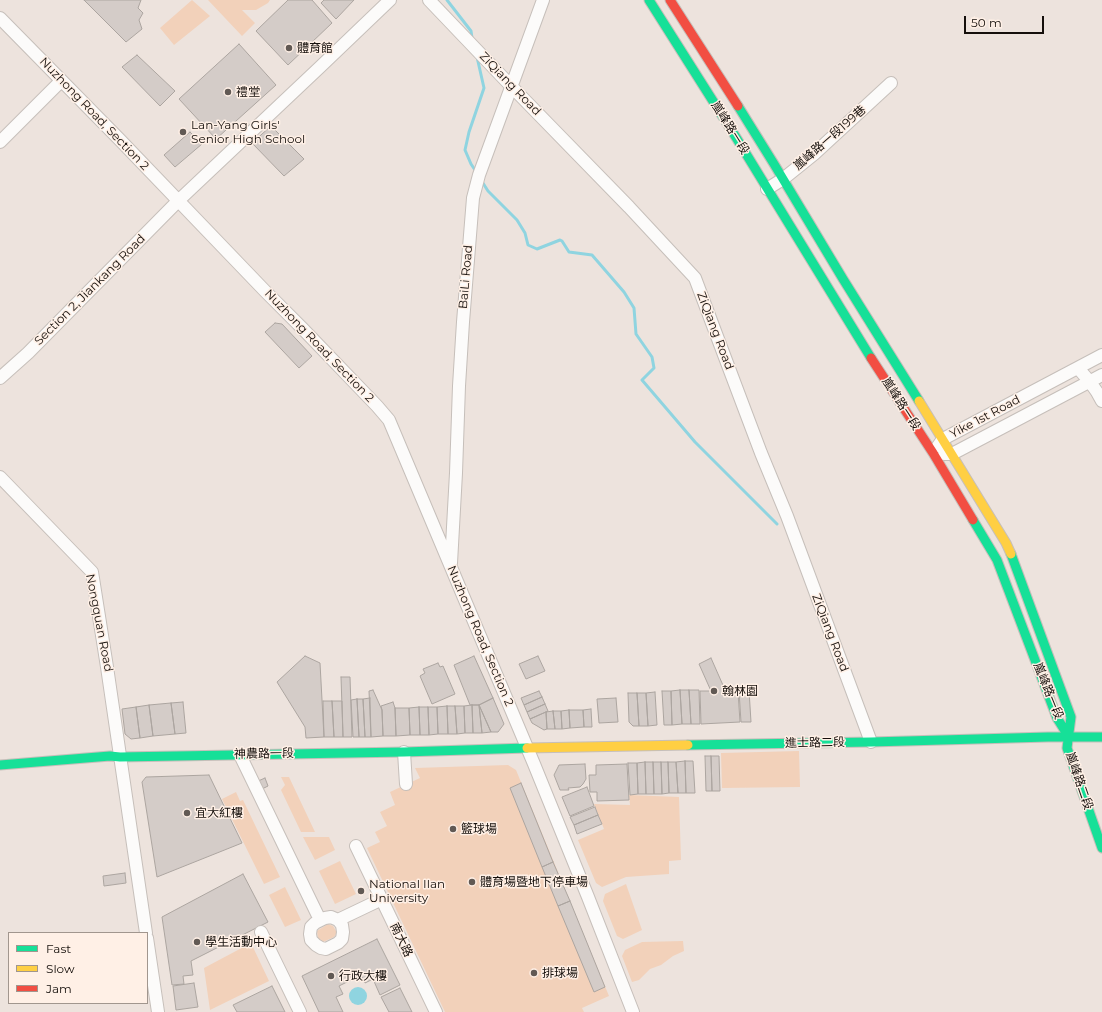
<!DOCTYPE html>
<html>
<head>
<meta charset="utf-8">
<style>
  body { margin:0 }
  #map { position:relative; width:1102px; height:1012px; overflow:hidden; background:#ede3dd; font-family:Montserrat,sans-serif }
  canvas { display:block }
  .legend { position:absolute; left:8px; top:932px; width:140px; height:72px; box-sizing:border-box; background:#fff0e6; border:1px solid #a1968e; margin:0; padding:5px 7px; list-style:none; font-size:12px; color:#150f0b }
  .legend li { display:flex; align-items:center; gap:8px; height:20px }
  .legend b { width:20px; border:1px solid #a1968e }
  .scale { position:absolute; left:964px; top:16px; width:80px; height:18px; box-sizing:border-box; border:2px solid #150f0b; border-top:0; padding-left:5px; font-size:12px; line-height:14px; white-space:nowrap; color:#150f0b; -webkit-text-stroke:3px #fff0e6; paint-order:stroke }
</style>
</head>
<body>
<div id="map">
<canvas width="1102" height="1012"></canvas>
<ul class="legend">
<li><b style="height:5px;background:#16e098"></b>Fast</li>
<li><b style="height:5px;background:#ffcf43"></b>Slow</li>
<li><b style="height:5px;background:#f24e42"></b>Jam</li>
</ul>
<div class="scale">50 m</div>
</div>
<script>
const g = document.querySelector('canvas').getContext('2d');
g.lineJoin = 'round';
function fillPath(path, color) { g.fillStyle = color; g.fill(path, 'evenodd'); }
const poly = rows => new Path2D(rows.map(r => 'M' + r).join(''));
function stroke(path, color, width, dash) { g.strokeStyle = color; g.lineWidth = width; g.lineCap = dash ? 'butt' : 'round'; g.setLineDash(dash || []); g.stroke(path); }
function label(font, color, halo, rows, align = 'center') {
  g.font = font + ' Montserrat,"Noto Sans TC",sans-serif'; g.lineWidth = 3; g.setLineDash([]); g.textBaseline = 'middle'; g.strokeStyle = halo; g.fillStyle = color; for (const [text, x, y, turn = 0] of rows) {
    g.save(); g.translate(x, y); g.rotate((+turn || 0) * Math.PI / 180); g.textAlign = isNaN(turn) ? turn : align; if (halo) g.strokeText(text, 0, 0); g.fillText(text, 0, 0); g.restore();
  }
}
fillPath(poly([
  [192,0,210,16,174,45,160,28],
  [208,0,270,0,268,3,256,10,242,10,255,23,242,36],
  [799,751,800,787,722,788,721,753],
  [508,765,516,770,609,996,582,1008,584,1012,445,1012,367,848,380,842,375,832,387,826,380,812,395,805,390,792,420,778,415,768],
  [281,777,289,777,315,832,301,832,281,790,285,785],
  [236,792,240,801,243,800,280,877,264,884,222,799],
  [629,795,679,797,681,860,669,861,669,874,626,877,602,887,596,883,578,840,604,829,594,804,630,805],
  [303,837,329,837,335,850,315,860],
  [340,861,356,894,335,904,319,871],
  [626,884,642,930,623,939,617,936,603,901,605,894],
  [285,887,301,920,285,927,269,895],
  [328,924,333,926,336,931,336,934,334,937,323,942,318,938,317,931],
  [683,941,684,951,673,956,661,965,650,969,639,980,632,982,622,956,625,950,642,942],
  [251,943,269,981,210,1010,204,968]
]), '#f2d1ba');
fillPath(poly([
  '349 996a9 9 0 1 1 18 0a9 9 0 1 1-18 0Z'
]), '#8fd4e0');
stroke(poly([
  [447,0,471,31,472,38],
  [477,173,471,164,465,150,469,132,484,88,477,57],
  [481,180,488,191,517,220,525,233,528,245,537,249,560,240,562,241,569,252,592,255,624,292,634,308,636,334,652,357,654,368,642,380,695,442,777,524]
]), '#8fd4e0', 3);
const building = poly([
  [84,0,141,0,138,8,143,13,139,20,142,29,126,42,84,0],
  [288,0,312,0,332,23,288,65,256,31,288,0],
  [324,0,354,0,336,19,321,3,324,0],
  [239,44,276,85,216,139,179,99,239,44],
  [137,55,175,91,160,106,122,67,137,55],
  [271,126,304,159,284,176,252,143,271,126],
  [190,132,202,144,175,167,164,155,190,132],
  [275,323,282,324,312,356,299,368,265,332,275,323],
  [305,656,320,663,324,737,306,738,305,727,277,682,305,656],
  [474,656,493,698,479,705,470,705,454,665,474,656],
  [538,656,545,671,526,679,519,664,538,656],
  [711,658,726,692,738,691,740,722,701,724,700,691,711,691,699,664,711,658],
  [438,663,440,667,443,666,455,694,432,704,420,676,425,673,423,669,438,663],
  [341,677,350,677,352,737,343,737,341,677],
  [373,690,382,710,383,736,371,737,369,691,373,690],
  [680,690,682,724,672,725,671,691,680,690],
  [680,690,689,690,691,724,682,724,680,690],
  [689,690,699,690,700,724,691,724,689,690],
  [749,690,751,722,741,722,739,691,749,690],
  [539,691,542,697,524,705,521,698,539,691],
  [662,691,671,691,672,725,664,725,662,691],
  [655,692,657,725,648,726,646,693,655,692],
  [628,693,637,693,639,726,633,726,629,722,628,693],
  [637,693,646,693,648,726,639,726,637,693],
  [542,697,545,704,527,712,524,705,542,697],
  [370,698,371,737,365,737,363,699,370,698],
  [493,698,504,724,498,732,491,732,479,705,493,698],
  [616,698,618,722,599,723,597,699,616,698],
  [357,699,363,699,365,737,359,737,357,699],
  [357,699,359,737,353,737,351,700,357,699],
  [323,701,332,701,334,737,324,737,323,701],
  [332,701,342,701,343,737,334,737,332,701],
  [183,702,186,733,175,734,171,703,183,702],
  [393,702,395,708,396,736,383,736,382,710,381,706,393,702],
  [171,703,175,734,153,736,149,705,171,703],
  [545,704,548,711,530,719,527,712,545,704],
  [149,705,153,736,140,738,136,707,149,705],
  [472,705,473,733,465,733,464,706,472,705],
  [472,705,479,705,482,733,473,733,472,705],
  [479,705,491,732,482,733,479,705],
  [447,706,455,706,457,734,448,734,447,706],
  [447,706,448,734,438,734,437,707,447,706],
  [455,706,464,706,465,733,457,734,455,706],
  [136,707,140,738,131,739,125,734,122,709,136,707],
  [419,707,428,707,429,735,420,735,419,707],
  [419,707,420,735,410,735,409,708,419,707],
  [428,707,437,707,438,734,429,735,428,707],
  [395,708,409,708,410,735,396,736,395,708],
  [591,709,592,727,584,727,583,710,591,709],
  [569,710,583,710,584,727,570,728,569,710],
  [569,710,570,728,562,729,561,711,569,710],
  [553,711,561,711,562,729,555,729,553,711],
  [553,711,555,729,547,729,546,712,553,711],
  [546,712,547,729,544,730,532,723,530,719,546,712],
  [705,756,711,756,712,791,706,791,705,756],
  [711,756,719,756,720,791,712,791,711,756],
  [685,761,686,793,678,793,676,762,685,761],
  [685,761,693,761,695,793,686,793,685,761],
  [645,762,646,794,638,794,637,763,645,762],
  [645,762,653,762,654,794,646,794,645,762],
  [653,762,661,762,662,794,654,794,653,762],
  [661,762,668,762,669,793,662,794,661,762],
  [668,762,676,762,678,793,669,793,668,762],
  [628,763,637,763,638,794,630,795,628,763],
  [585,764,586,779,583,784,580,787,568,788,569,790,560,790,554,775,559,765,585,764],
  [627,764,629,800,597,801,597,792,590,792,589,775,596,775,596,765,627,764],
  [209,775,242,843,157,877,142,782,146,777,209,775],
  [265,778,268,786,260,790,256,782,265,778],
  [521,783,553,862,542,867,510,788,521,783],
  [587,787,594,806,570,816,562,797,587,787],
  [595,807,598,815,574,825,570,817,595,807],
  [598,815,602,824,577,834,574,825,598,815],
  [553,862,570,901,558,906,542,867,553,862],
  [125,873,126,883,104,886,103,876,125,873],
  [243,874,268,922,191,961,193,975,183,976,184,984,172,985,162,917,243,874],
  [570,901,605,987,594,992,558,906,570,901],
  [377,939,400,985,380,995,373,979,365,983,361,975,339,986,343,994,336,997,343,1012,319,1012,302,976,377,939],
  [194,983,198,1007,176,1010,173,986,194,983],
  [272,986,285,1012,237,1012,233,1005,272,986],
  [400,988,412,1012,389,1012,381,997,400,988]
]);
fillPath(building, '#d4ccc8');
stroke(building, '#aca5a0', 1);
const street = poly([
  [429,0,512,87,629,207,695,278,761,453,787,516,871,742],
  [0,18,121,141,265,291,302,328,377,406,389,420,534,764,588,897,633,1012],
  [0,142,61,81],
  [767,189,783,179,814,154,891,83],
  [1078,368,1090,382,1097,392,1102,401],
  [0,378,28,353,178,201,320,67,390,0],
  [938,446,943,439,1102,355],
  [944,454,952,454,1102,375],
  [0,477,92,572,107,667,146,933],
  [451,563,456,473,459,386,463,322,473,198,479,175,543,0],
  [404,752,406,784],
  [240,755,320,920],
  [356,846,436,1012],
  [331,917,338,920,342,925,343,932,342,939,338,943,326,949,321,948,316,945,311,940,310,934,311,927,315,923,325,918,331,917],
  [338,920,382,899],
  [261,932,300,1012],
  [147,938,158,1012]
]);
const fast = poly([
  [649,0,737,139,871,358],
  [738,106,774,164,843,279,919,401],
  [973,520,997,560,1057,718,1069,737],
  [1011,554,1071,717,1067,748,1102,848],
  [688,745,871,742,1048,737,1102,737],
  [0,765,110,756,120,757,404,752,527,748]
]);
const slow = poly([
  [919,401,1006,543,1011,554],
  [527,748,688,745]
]);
const jam = poly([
  [670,0,738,106],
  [871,358,933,453,973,520]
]);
stroke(street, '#c6bfba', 14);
stroke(fast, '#c6bfba', 11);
stroke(slow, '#c6bfba', 11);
stroke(jam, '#c6bfba', 11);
stroke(street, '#fcfbfa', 12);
stroke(fast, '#16e098', 9);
stroke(slow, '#ffcf43', 9);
stroke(jam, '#f24e42', 9);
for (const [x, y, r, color] of [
  [289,48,4,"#615954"],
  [228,92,4,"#615954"],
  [183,132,4,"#615954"],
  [714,691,4,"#615954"],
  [187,813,4,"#615954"],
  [453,829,4,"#615954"],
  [472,882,4,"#615954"],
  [361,891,4,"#615954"],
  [197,942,4,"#615954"],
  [534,973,4,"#615954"],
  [331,976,4,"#615954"]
]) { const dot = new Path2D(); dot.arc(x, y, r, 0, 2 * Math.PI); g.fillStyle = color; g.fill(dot); stroke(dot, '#fff0e6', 1.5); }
label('12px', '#150f0b', '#fff0e6', [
  ["體育館",297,48],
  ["禮堂",236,92],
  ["Lan-Yang Girls'",191,125],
  ["Senior High School",191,139],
  ["翰林園",722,691],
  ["宜大紅樓",195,813],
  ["籃球場",461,829],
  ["體育場暨地下停車場",480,882],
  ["National Ilan",369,884],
  ["University",369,898],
  ["學生活動中心",205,942],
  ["排球場",542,973],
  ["行政大樓",339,976]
], 'left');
label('12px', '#150f0b', '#fff0e6', [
  ["ZiQiang Road",510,84,46],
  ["Nuzhong Road, Section 2",94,114,46],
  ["嵐峰路一段",730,128,58],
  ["嵐峰路一段199巷",830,138,-41],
  ["BaiLi Road",466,277,-85],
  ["Section 2, Jiankang Road",90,290,-45],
  ["ZiQiang Road",715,331,69],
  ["Nuzhong Road, Section 2",319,346,46],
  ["嵐峰路一段",901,404,57],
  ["Yike 1st Road",985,417,-28],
  ["Nongquan Road",99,623,79],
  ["ZiQiang Road",830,633,69],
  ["Nuzhong Road, Section 2",480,636,67],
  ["嵐峰路一段",1048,691,68],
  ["進士路二段",815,743,-1],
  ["神農路一段",264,754,-1],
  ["嵐峰路二段",1079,781,71],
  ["南大路",401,940,64]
]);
</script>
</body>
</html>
